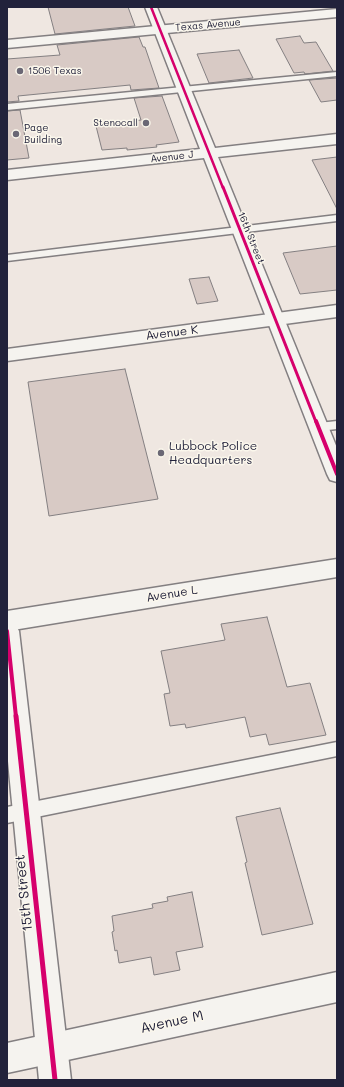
<!DOCTYPE html>
<html>
<head>
<meta charset="utf-8">
<style>
  body { margin:0 }
  #map { position:relative; width:344px; height:1087px; overflow:hidden; background:#efe7e1; font-family:Mali,sans-serif }
  canvas { display:block }
  .frame { position:absolute; inset:0; border:8px solid #22223b; pointer-events:none }
</style>
</head>
<body>
<div id="map">
<canvas width="344" height="1087"></canvas>
<div class="frame"></div>
</div>
<script>
const g = document.querySelector('canvas').getContext('2d');
g.lineJoin = 'round';
function fillPath(path, color) { g.fillStyle = color; g.fill(path, 'evenodd'); }
const poly = rows => new Path2D(rows.map(r => 'M' + r).join(''));
function stroke(path, color, width, dash) { g.strokeStyle = color; g.lineWidth = width; g.lineCap = dash ? 'butt' : 'round'; g.setLineDash(dash || []); g.stroke(path); }
function label(font, color, halo, rows, align = 'center') {
  g.font = font + ' Mali,sans-serif'; g.lineWidth = 3; g.setLineDash([]); g.textBaseline = 'middle'; g.strokeStyle = halo; g.fillStyle = color; for (const [text, x, y, turn = 0] of rows) {
    g.save(); g.translate(x, y); g.rotate((+turn || 0) * Math.PI / 180); g.textAlign = isNaN(turn) ? turn : align; if (halo) g.strokeText(text, 0, 0); g.fillText(text, 0, 0); g.restore();
  }
}
const building = poly([
  [48,7,128,7,135,26,55,34,48,7],
  [300,36,304,43,316,42,333,71,305,74,304,72,294,73,276,39,300,36],
  [139,37,143,47,145,47,159,88,131,90,130,85,18,96,19,101,7,102,7,59,60,55,57,45,139,37],
  [239,50,253,78,209,83,197,54,239,50],
  [337,78,337,100,321,102,309,80,337,78],
  [162,96,179,142,156,145,157,147,127,150,127,148,102,150,96,126,141,120,134,98,162,96],
  [20,110,29,158,7,160,7,111,20,110],
  [337,157,337,209,312,160,337,157],
  [337,246,337,290,300,294,283,253,337,246],
  [209,277,218,301,197,304,189,279,209,277],
  [125,369,158,499,49,516,28,382,125,369],
  [267,617,287,687,310,683,326,735,269,745,266,734,250,737,245,717,186,728,185,724,170,726,164,694,170,693,161,651,225,640,221,624,267,617],
  [280,808,313,924,262,935,245,863,247,862,236,817,280,808],
  [192,892,203,947,176,952,180,970,154,975,151,957,119,963,117,950,115,951,112,932,114,931,112,916,153,908,152,904,168,901,167,897,192,892]
]);
fillPath(building, '#d8cac5');
stroke(building, '#837f81', 1);
const lane = poly([
  [337,72,337,76,7,110,7,104,337,72],
  [337,215,337,221,7,261,7,255,337,215],
  [337,421,337,429,319,431,315,430,313,427,315,424,319,423,337,421],
  [337,742,337,756,7,823,7,807,337,742]
]);
const street = poly([
  [145,7,157,7,215,148,337,134,337,144,218,157,337,448,337,482,330,480,327,474,204,158,7,180,7,170,200,149,145,7],
  [7,621,15,624,19,631,71,1080,39,1080,7,751,7,621]
]);
const secondary = poly([
  [337,9,337,17,7,48,7,40,337,9],
  [337,305,337,317,7,361,7,349,337,305],
  [337,559,337,577,7,631,7,611,337,559],
  [337,972,337,1002,7,1073,7,1043,337,972]
]);
stroke(lane, '#837f81', 3);
stroke(street, '#837f81', 3);
stroke(secondary, '#837f81', 3);
fillPath(lane, '#f5f3ef');
fillPath(street, '#f5f3ef');
fillPath(secondary, '#f5f3ef');
stroke(poly([
  [151,7,223,188]
]), '#d6006c', 2.5);
stroke(poly([
  [223,187,316,422]
]), '#d6006c', 3);
stroke(poly([
  [316,421,337,474],
  [7,631,16,717]
]), '#d6006c', 4);
stroke(poly([
  [16,716,55,1080]
]), '#d6006c', 5);
for (const [x, y, r, color] of [
  [20,71,4,"#6a6775"],
  [146,123,4,"#6a6775"],
  [16,134,4,"#6a6775"],
  [161,453,4,"#6a6775"]
]) { const dot = new Path2D(); dot.arc(x, y, r, 0, 2 * Math.PI); g.fillStyle = color; g.fill(dot); stroke(dot, '#fbf7ec', 1.5); }
label('10px', '#22223b', '#fbf7ec', [
  ["Texas Avenue",208,25,-5],
  ["Avenue J",172,157,-6],
  ["16th Street",251,238,68]
]);
label('10px', '#22223b', '#fbf7ec', [
  ["1506 Texas",28,71],
  ["Stenocall",138,123,"right"],
  ["Page",24,128],
  ["Building",24,140]
], 'left');
label('12px', '#22223b', '#fbf7ec', [
  ["Avenue K",172,333,-7],
  ["Avenue L",172,594,-9]
]);
label('12px', '#22223b', '#fbf7ec', [
  ["Lubbock Police",169,446],
  ["Headquarters",169,460]
], 'left');
label('14px', '#22223b', '#fbf7ec', [
  ["15th Street",24,893,-96],
  ["Avenue M",172,1022,-12]
]);
</script>
</body>
</html>
